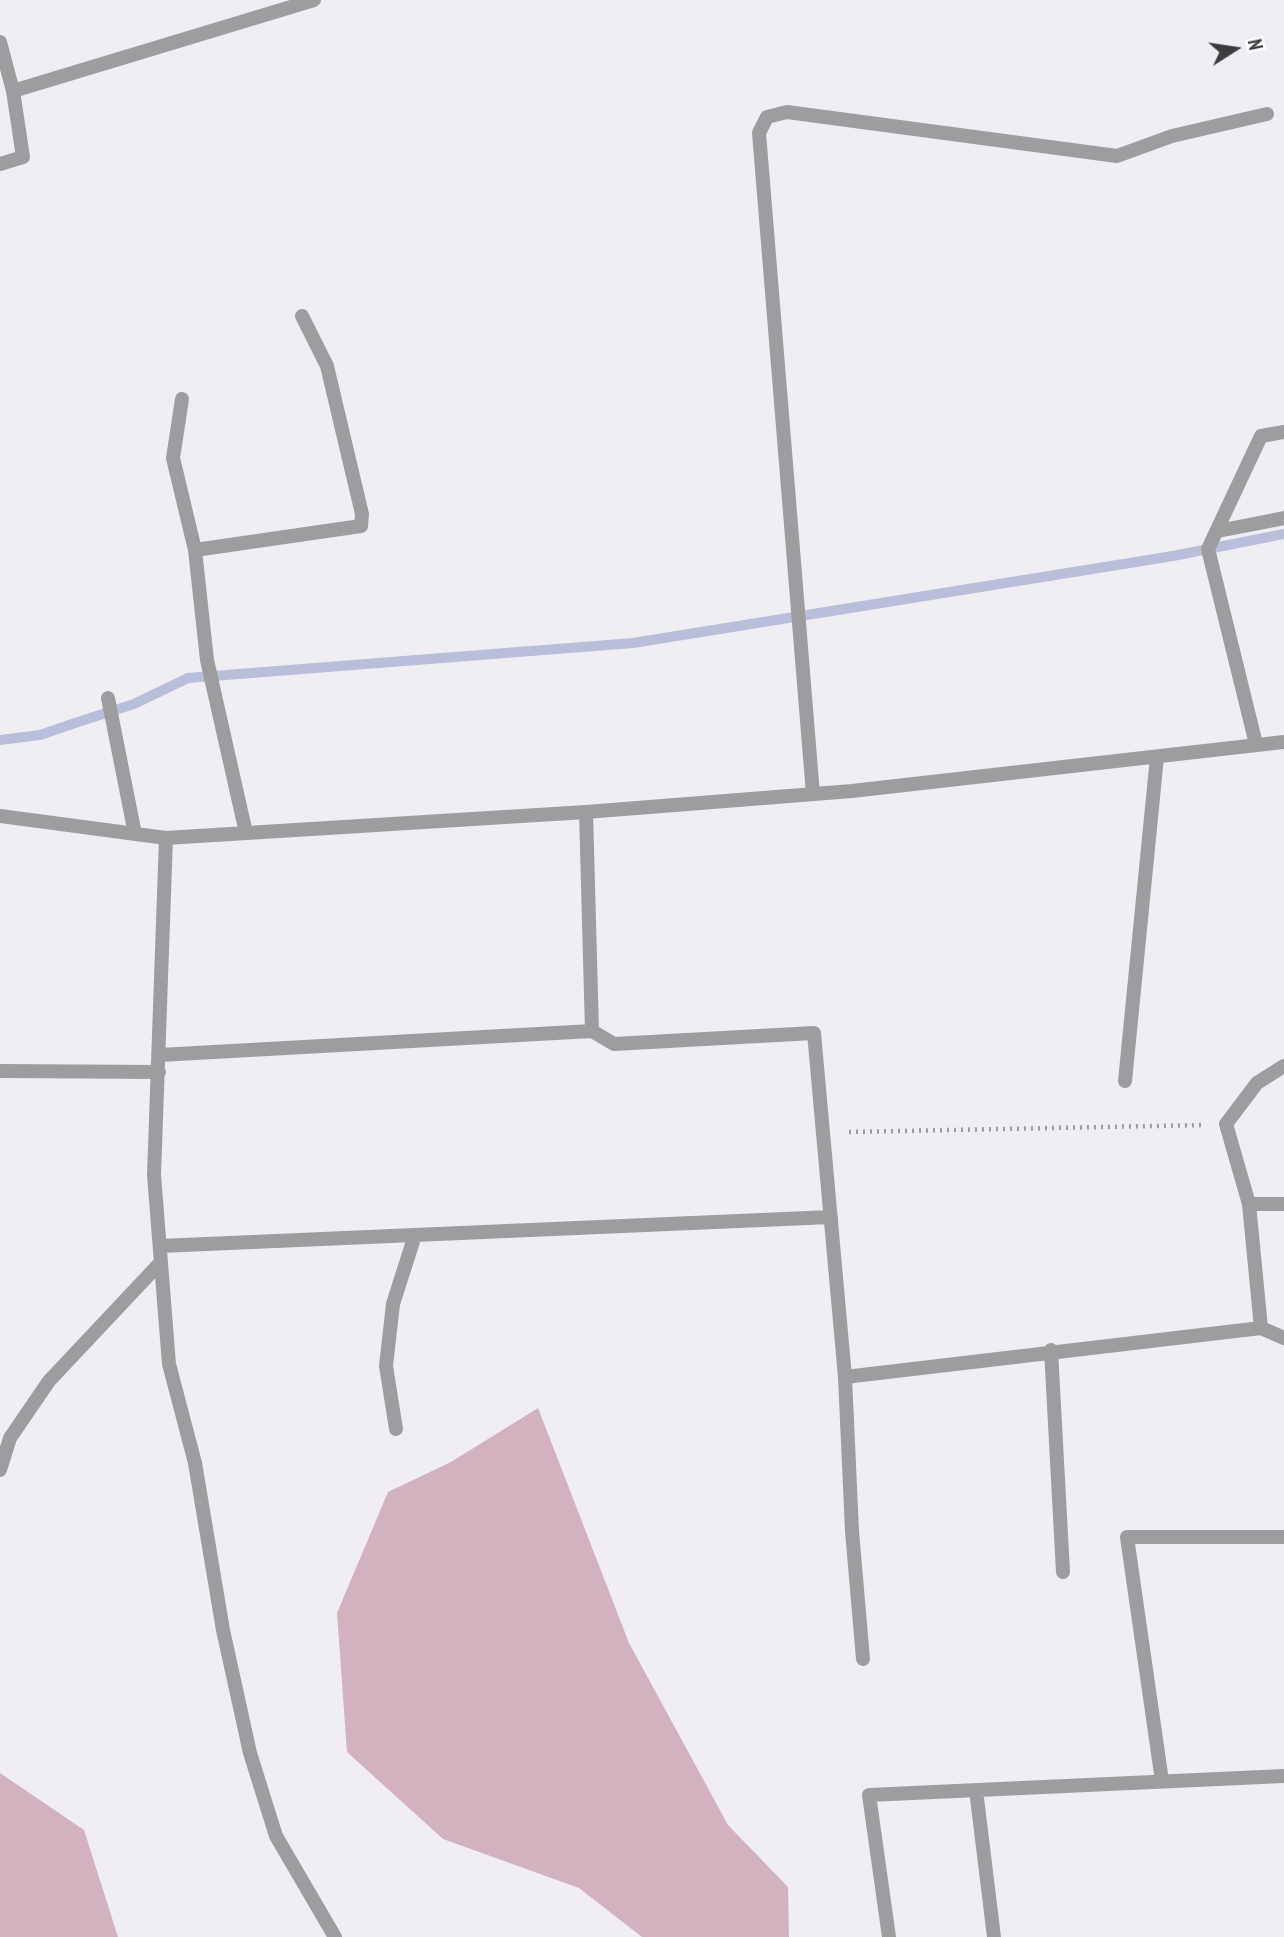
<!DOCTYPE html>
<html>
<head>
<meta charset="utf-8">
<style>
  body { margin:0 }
  #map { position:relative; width:1284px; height:1937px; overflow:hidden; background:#f0eef2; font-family:"PT Sans Narrow",sans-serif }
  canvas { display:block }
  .north { position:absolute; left:1200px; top:14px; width:70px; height:70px; -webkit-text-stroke:5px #fff; paint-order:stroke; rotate:78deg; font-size:19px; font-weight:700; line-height:28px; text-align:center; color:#3c3b3d }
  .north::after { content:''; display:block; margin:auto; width:24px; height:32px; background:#3c3b3d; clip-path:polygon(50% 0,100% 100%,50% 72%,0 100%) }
</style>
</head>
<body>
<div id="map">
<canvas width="1284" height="1937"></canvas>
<div class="north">N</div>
</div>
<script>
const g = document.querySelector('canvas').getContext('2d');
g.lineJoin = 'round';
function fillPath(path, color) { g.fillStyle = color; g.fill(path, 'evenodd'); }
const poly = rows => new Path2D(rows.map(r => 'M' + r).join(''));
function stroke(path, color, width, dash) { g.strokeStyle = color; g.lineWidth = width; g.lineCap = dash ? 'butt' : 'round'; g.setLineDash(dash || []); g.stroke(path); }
fillPath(poly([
  [538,1408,629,1643,728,1825,788,1887,789,1937,642,1937,579,1888,443,1839,347,1752,337,1613,388,1492,451,1462],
  [0,1773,84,1830,118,1937,0,1937]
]), '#d3b2c0');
stroke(poly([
  [0,740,40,735,78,722,134,704,188,678,633,643,1173,556,1284,534]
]), '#b9bedb', 10);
stroke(poly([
  [849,1132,1204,1125]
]), '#9b999c', 4.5, [2, 5]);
stroke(poly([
  [0,42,13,91,23,157,0,164],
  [13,91,314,0],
  [182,399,173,458,195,550,207,660,246,833],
  [1218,531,1284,518],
  [195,550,361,526,362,514,327,366,302,316],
  [108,698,135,834],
  [1256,744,1208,549,1261,436,1284,432],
  [813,794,759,133,767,117,787,112,1117,156,1172,136,1267,114],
  [586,812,592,1031],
  [0,816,166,838,586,812,852,791,1284,742],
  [166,838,154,1175,169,1364,195,1463,223,1630,250,1753,276,1836,335,1937],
  [160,1055,592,1031,614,1044,814,1033,845,1377,852,1531,863,1659],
  [0,1071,159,1072],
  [1125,1081,1157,757],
  [1249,1204,1284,1204],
  [160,1246,831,1217],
  [1261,1328,1249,1204,1226,1124,1257,1083,1284,1066],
  [1051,1350,1063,1572],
  [845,1377,1261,1328,1284,1338],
  [396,1429,386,1366,393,1304,415,1235],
  [0,1470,10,1438,49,1381,161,1262],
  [1162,1781,1127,1537,1284,1537],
  [976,1790,994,1937],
  [889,1937,869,1795,1284,1776]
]), '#9d9d9f', 14);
</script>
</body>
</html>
